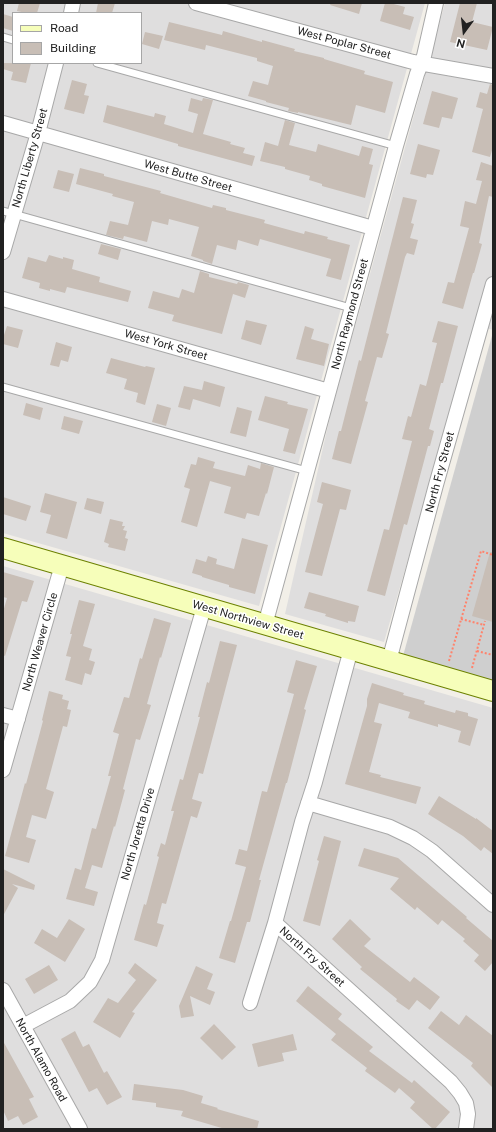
<!DOCTYPE html>
<html>
<head>
<meta charset="utf-8">
<style>
  body { margin:0 }
  #map { position:relative; width:496px; height:1132px; overflow:hidden; background:#f2efe8; font-family:"Public Sans",sans-serif }
  canvas { display:block }
  .frame { position:absolute; inset:0; border:4px solid #212121; pointer-events:none }
  .legend { position:absolute; left:12px; top:12px; width:130px; height:52px; box-sizing:border-box; background:#fff; border:1px solid #a6a6a6; margin:0; padding:5px 7px; list-style:none; font-size:12px; color:#212121 }
  .legend li { display:flex; align-items:center; gap:8px; height:20px }
  .legend b { width:20px; border:1px solid #a6a6a6 }
  .north { position:absolute; left:444px; top:12px; width:40px; height:40px; -webkit-text-stroke:3px #fff; paint-order:stroke; rotate:195deg; font-size:11px; font-weight:700; line-height:16px; text-align:center; color:#212121 }
  .north::after { content:''; display:block; margin:auto; width:14px; height:18px; background:#212121; clip-path:polygon(50% 0,100% 100%,50% 72%,0 100%) }
</style>
</head>
<body>
<div id="map">
<canvas width="496" height="1132"></canvas>
<div class="frame"></div>
<ul class="legend">
<li><b style="height:5px;background:#f6feba"></b>Road</li>
<li><b style="height:11px;background:#c8beb6"></b>Building</li>
</ul>
<div class="north">N</div>
</div>
<script>
const g = document.querySelector('canvas').getContext('2d');
g.lineJoin = 'round';
function fillPath(path, color) { g.fillStyle = color; g.fill(path, 'evenodd'); }
const poly = rows => new Path2D(rows.map(r => 'M' + r).join(''));
function stroke(path, color, width, dash) { g.strokeStyle = color; g.lineWidth = width; g.lineCap = dash ? 'butt' : 'round'; g.setLineDash(dash || []); g.stroke(path); }
function label(font, color, halo, rows, align = 'center') {
  g.font = font + ' "Public Sans",sans-serif'; g.lineWidth = 3; g.setLineDash([]); g.textBaseline = 'middle'; g.strokeStyle = halo; g.fillStyle = color; for (const [text, x, y, turn = 0] of rows) {
    g.save(); g.translate(x, y); g.rotate((+turn || 0) * Math.PI / 180); g.textAlign = isNaN(turn) ? turn : align; if (halo) g.strokeText(text, 0, 0); g.fillText(text, 0, 0); g.restore();
  }
}
fillPath(poly([
  [3,3,425,3,259,606,3,533],
  [13,13,141,13,141,63,13,63],
  [445,3,493,3,493,330,476,325,384,642,285,614,335,395,365,292],
  [3,566,493,708,493,1129,3,1129]
]), '#dfdede');
fillPath(poly([
  [493,332,493,681,403,656]
]), '#cfcfcf');
fillPath(poly([
  [19,3,40,3,37,13,26,13,17,11],
  [98,3,115,3,112,13,96,13],
  [331,3,362,3,359,14,330,5],
  [385,3,390,3,405,7,403,14,414,17,410,30,380,21],
  [460,3,477,3,472,22,493,27,487,50,450,42],
  [3,14,13,17,13,31,3,28],
  [169,22,222,35,223,31,262,42,262,40,295,49,294,51,324,58,324,59,365,71,364,74,393,82,385,113,356,105,351,125,298,112,298,113,288,111,289,108,266,102,266,101,248,96,253,81,268,85,273,66,257,61,257,58,206,45,205,50,164,40],
  [145,32,163,36,159,49,142,44],
  [3,63,31,63,26,83,11,80,13,72,3,69],
  [72,80,87,84,84,95,89,96,84,114,64,109],
  [490,84,493,85,493,147,490,157,472,152,483,109,476,107,480,92,487,94],
  [432,91,458,98,452,119,442,117,439,128,423,124],
  [191,98,202,101,203,98,213,100,203,134,231,142,230,144,245,148,243,153,255,156,252,166,178,146,178,144,103,122,107,105,154,117,155,113,166,116,164,124,193,133,198,114,188,111],
  [285,120,295,123,289,145,316,152,318,144,359,156,362,146,373,149,369,164,373,165,365,198,322,186,322,184,309,180,310,176,285,169,285,167,260,161,265,142,278,146],
  [418,144,440,150,433,175,427,174,426,178,410,174],
  [481,162,493,166,493,197,489,196,479,243,482,244,474,273,473,273,463,309,442,303,448,282,454,283,469,228,460,226,465,201,476,204,482,181,476,180],
  [80,168,104,174,104,176,161,191,160,193,212,208,213,205,226,208,226,210,265,220,264,223,304,234,305,231,328,237,327,239,350,245,341,280,326,276,331,259,260,239,258,246,238,240,236,250,217,245,212,264,203,261,203,260,191,256,199,227,169,219,168,225,152,221,147,242,124,236,123,239,106,235,110,221,128,225,134,202,112,196,113,194,76,184],
  [58,170,74,174,69,192,53,188],
  [403,197,417,200,411,223,414,224,410,238,418,240,414,255,407,253,405,257,386,333,389,334,382,358,377,357,365,401,368,402,351,464,332,459,339,431,341,431,359,360,361,361],
  [101,244,121,249,118,260,98,254],
  [49,255,63,259,63,257,74,260,72,269,100,277,99,282,131,291,128,302,67,287,65,293,50,289,50,291,39,288,40,283,22,278,28,257,46,262],
  [200,271,209,274,209,277,237,284,238,282,249,285,245,298,233,294,222,334,172,321,174,315,148,308,153,291,179,298,182,289,194,293],
  [246,320,267,325,261,345,241,339],
  [438,321,458,326,443,383,441,383,429,429,434,431,430,446,428,446,407,525,404,524,385,596,367,591,384,529,389,530,412,441,402,439,408,416,411,417,420,384,426,386,437,343,432,342],
  [7,326,23,330,18,348,3,344,3,338],
  [305,326,314,329,311,339,329,344,324,366,296,359],
  [56,342,72,347,68,362,61,360,59,367,50,365],
  [111,358,145,367,146,366,155,368,145,405,136,402,138,393,124,389,127,379,106,373],
  [204,381,225,387,220,407,193,399,190,410,178,407,184,386,202,390],
  [265,396,288,402,287,404,308,409,295,454,283,451,289,429,258,420],
  [26,403,43,408,40,420,23,415],
  [157,404,171,408,166,426,152,422],
  [237,407,252,411,246,437,230,433],
  [64,416,83,421,79,434,61,429],
  [198,457,215,462,213,468,245,476,248,465,260,469,261,463,274,467,267,494,266,493,259,516,247,513,245,519,224,513,231,487,210,481,197,527,181,522,190,489,184,487,191,464,196,465],
  [322,482,351,490,346,510,340,509,322,576,305,572,323,504,317,502],
  [45,493,77,502,67,539,46,533,51,515,40,512],
  [3,497,31,506,26,521,3,514],
  [87,498,104,502,101,514,84,509],
  [110,519,123,522,122,526,125,526,123,530,127,531,125,538,128,539,125,551,108,547,109,544,104,542],
  [242,538,268,545,255,594,229,587,229,585,202,577,202,576,192,573,196,559,206,562,208,556,217,559,216,564,234,569],
  [490,552,493,552,493,622,472,616],
  [3,572,34,581,27,602,22,601,5,656,3,655,3,612,7,598,3,597],
  [309,592,359,606,355,622,348,621,348,623,325,616,326,614,304,608],
  [79,600,95,604,83,646,92,649,89,660,95,662,91,675,85,673,82,685,65,680,71,657,66,656,72,634,70,634],
  [154,618,171,623,161,658,160,657,147,704,151,705,140,740,136,739,123,789,125,790,115,827,114,826,102,868,92,865,85,888,98,892,94,906,66,899,75,868,81,870,92,828,96,829,111,776,108,776,119,734,113,732,124,697,129,698,140,658,142,659],
  [220,641,237,645,203,774,199,773,192,799,202,802,197,818,191,816,166,904,162,903,157,923,164,925,157,947,134,940,144,904,146,905,159,857,157,856,161,843,165,845,174,811,171,811,180,779,183,780,200,717,198,717,207,682,209,683],
  [296,660,317,666,304,709,306,710,287,783,286,783,259,880,261,880,250,922,247,922,235,963,219,958,230,921,231,921,246,867,235,864,239,849,247,851,262,791,267,792,294,694,287,692],
  [372,683,404,693,403,695,425,701,424,704,455,713,456,710,468,713,468,716,478,719,470,746,458,742,461,731,438,724,438,727,408,718,410,712,379,703,374,722,382,724,369,772,381,775,380,777,421,787,416,804,345,784,367,706,367,699],
  [49,691,63,695,62,699,69,701,67,709,71,710,67,727,63,726,46,789,54,792,46,819,32,815,26,837,36,840,29,863,5,856,25,783,26,784,43,721,42,720],
  [439,796,476,819,476,818,493,831,493,854,484,847,481,851,463,836,428,814],
  [324,836,341,841,320,926,303,921,319,861,317,860],
  [364,848,398,858,467,917,466,918,493,941,493,962,485,971,474,961,479,955,463,941,465,939,442,920,438,925,417,907,415,910,390,889,399,878,358,866],
  [3,869,35,885,34,890,12,884,18,888,3,916],
  [69,919,85,929,65,962,34,943,42,929,57,938],
  [350,919,371,939,364,946,410,982,414,977,440,997,430,1010,417,1000,409,1010,396,1001,397,999,360,969,362,967,332,939],
  [135,963,157,980,132,1012,135,1013,120,1038,93,1022,108,998,118,1003,136,980,128,973],
  [49,965,58,980,34,994,25,979],
  [196,966,213,974,207,989,215,992,210,1005,190,996,194,1016,181,1018,179,1006],
  [308,986,342,1014,338,1019,373,1047,369,1051,412,1083,414,1080,450,1112,435,1129,433,1129,410,1108,415,1102,399,1088,395,1093,365,1071,367,1068,331,1040,336,1034,296,1001],
  [441,1011,459,1025,466,1015,493,1036,493,1088,471,1066,473,1063,428,1028],
  [214,1024,236,1047,222,1060,200,1038],
  [75,1031,83,1047,89,1044,104,1073,107,1071,122,1097,107,1105,97,1088,89,1092,61,1039],
  [293,1034,297,1050,282,1053,284,1061,258,1067,252,1044],
  [3,1041,34,1097,29,1099,38,1117,23,1125,18,1116,8,1121,3,1110],
  [134,1084,183,1090,203,1096,201,1103,218,1108,217,1109,259,1121,257,1129,225,1129,181,1116,183,1111,156,1107,156,1103,132,1100]
]), '#c8beb6');
const lane = poly([
  [3,37,13,40],
  [97,63,396,146],
  [3,211,351,308],
  [3,387,307,471]
]);
const street = poly([
  [196,3,413,62,493,76],
  [71,13,73,3],
  [3,123,373,228],
  [3,252,38,133,56,63],
  [3,299,329,391],
  [265,625,396,146,417,74,424,56,436,3],
  [351,649,315,782,302,822,275,923,451,1082,460,1093,466,1103,468,1114,466,1129],
  [389,661,436,485,493,284],
  [3,715,18,719],
  [3,770,62,565],
  [308,803,390,827,413,838,432,851,493,905],
  [3,990,80,1129],
  [250,1003,275,923],
  [23,1026,70,1001,90,982,102,960,204,607]
]);
const secondary = poly([
  [3,548,493,691]
]);
stroke(lane, '#a8a8a8', 9);
stroke(street, '#a8a8a8', 16);
stroke(secondary, '#6c8100', 22);
stroke(poly([
  [461,619,484,625],
  [477,651,493,655],
  [449,661,481,551,493,555],
  [472,668,485,621]
]), '#ff836c', 2, [2, 2]);
stroke(lane, '#fff', 7);
stroke(street, '#fff', 14);
stroke(secondary, '#f6feba', 20);
label('11px', '#212121', '#fff', [
  ["West Poplar Street",344,43,15],
  ["North Liberty Street",30,158,-74],
  ["West Butte Street",188,176,16],
  ["North Raymond Street",350,314,-75],
  ["West York Street",166,345,16],
  ["North Fry Street",440,472,-75],
  ["West Northview Street",248,620,16],
  ["North Weaver Circle",40,642,-74],
  ["North Joretta Drive",138,834,-74],
  ["North Fry Street",312,957,42],
  ["North Alamo Road",41,1060,61]
]);
</script>
</body>
</html>
